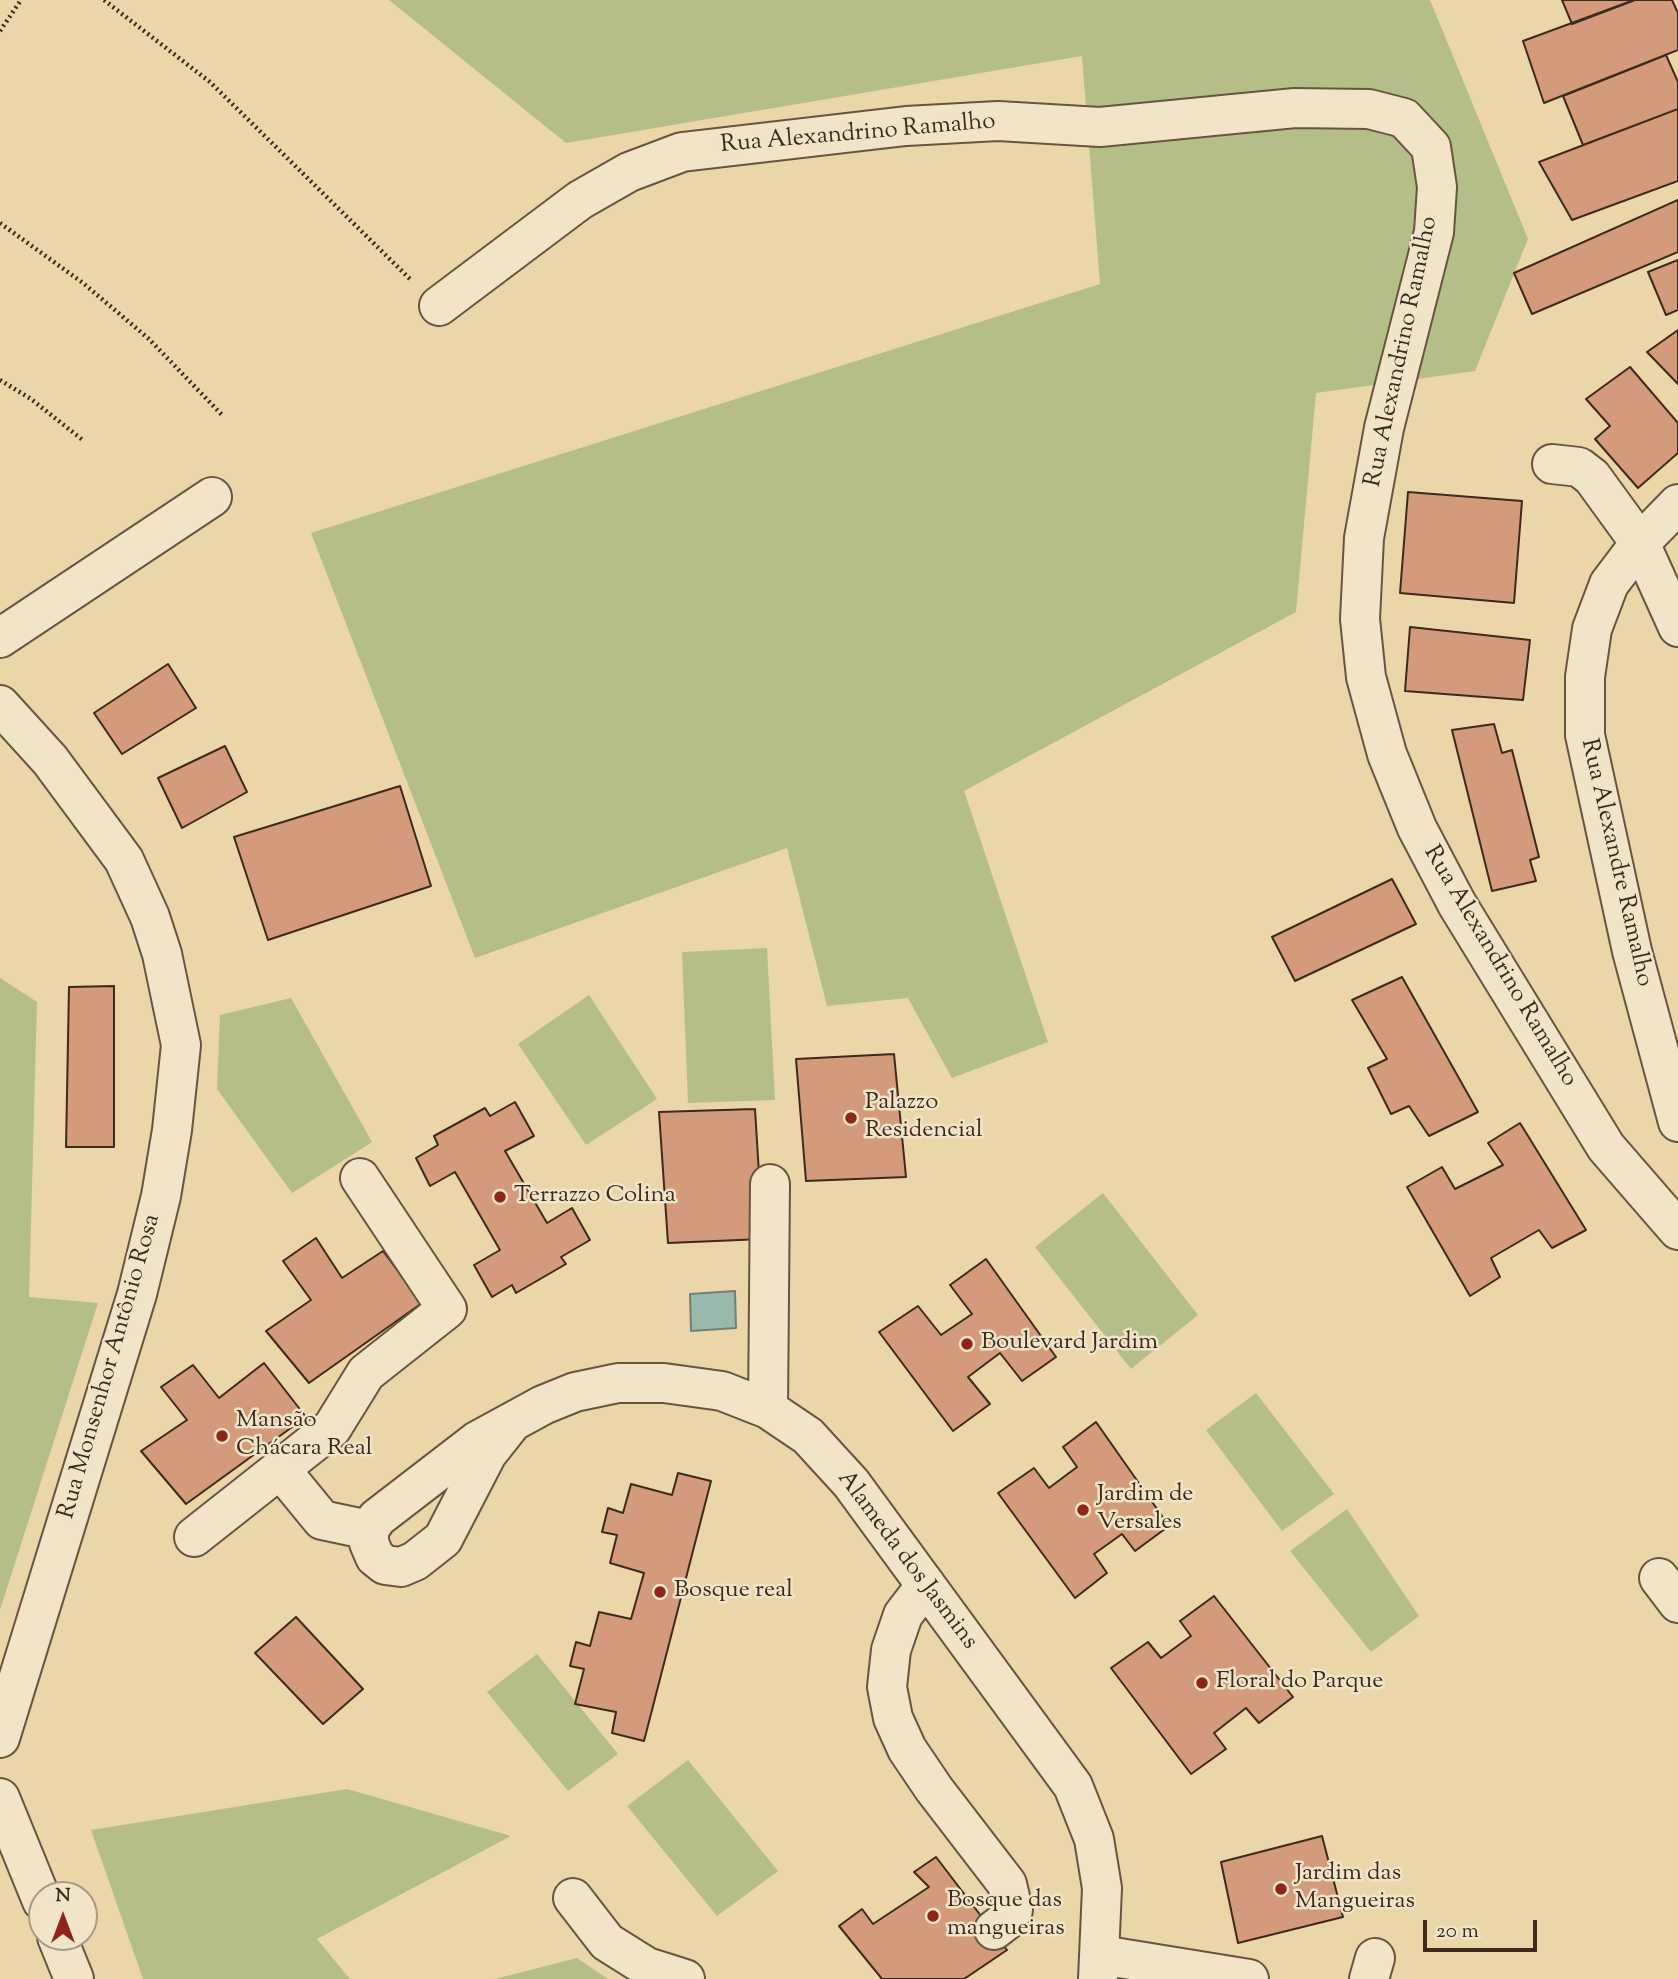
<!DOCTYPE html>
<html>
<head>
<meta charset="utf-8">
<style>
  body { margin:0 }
  #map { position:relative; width:1678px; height:1979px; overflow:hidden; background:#ead6a9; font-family:"Sorts Mill Goudy",serif }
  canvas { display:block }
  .north { position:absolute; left:28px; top:1881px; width:70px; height:70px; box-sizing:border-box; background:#f1e4c7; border:2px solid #a99a83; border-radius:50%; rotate:0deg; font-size:19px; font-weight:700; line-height:28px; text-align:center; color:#3d2a1d }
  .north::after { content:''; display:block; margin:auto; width:24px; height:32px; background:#8f2418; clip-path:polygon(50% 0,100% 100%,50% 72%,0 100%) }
  .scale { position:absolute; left:1423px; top:1920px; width:114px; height:32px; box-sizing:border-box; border:4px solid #3d2a1d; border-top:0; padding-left:9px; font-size:21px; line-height:24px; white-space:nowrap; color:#3d2a1d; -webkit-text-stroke:5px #f1e4c7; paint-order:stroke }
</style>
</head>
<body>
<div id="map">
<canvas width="1678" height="1979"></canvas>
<div class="north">N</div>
<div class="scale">20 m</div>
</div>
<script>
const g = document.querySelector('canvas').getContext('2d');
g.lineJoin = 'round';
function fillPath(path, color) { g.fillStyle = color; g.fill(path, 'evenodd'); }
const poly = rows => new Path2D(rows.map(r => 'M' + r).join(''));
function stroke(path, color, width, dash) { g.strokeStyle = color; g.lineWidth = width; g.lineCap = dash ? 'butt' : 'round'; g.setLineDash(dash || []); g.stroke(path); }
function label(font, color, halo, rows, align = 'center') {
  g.font = font + ' "Sorts Mill Goudy",serif'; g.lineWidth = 5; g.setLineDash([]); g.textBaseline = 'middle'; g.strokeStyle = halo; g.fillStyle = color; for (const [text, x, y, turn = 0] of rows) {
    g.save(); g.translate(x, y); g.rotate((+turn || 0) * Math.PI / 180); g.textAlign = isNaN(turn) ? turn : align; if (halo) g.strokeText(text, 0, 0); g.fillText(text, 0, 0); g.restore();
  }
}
fillPath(poly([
  [389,0,1430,0,1528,239,1475,371,1316,393,1296,612,964,791,1048,1042,952,1078,908,998,827,1006,787,848,475,958,311,533,1100,284,1082,56,566,143],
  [767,948,775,1100,688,1103,682,952],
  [0,978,37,1002,29,1297,98,1303,0,1610],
  [589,995,657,1099,586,1145,518,1044],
  [291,998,372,1142,292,1193,217,1089,220,1015],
  [1103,1193,1198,1315,1131,1369,1035,1247],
  [1256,1393,1334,1494,1282,1531,1206,1430],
  [1347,1509,1419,1616,1371,1652,1290,1551],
  [537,1654,618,1754,568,1791,487,1692],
  [688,1760,778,1871,717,1916,627,1806],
  [347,1789,511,1836,317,1939,350,1979,143,1979,91,1830],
  [577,1958,608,1979,495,1979]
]), '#b5be89');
const water = poly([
  [735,1291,736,1328,691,1331,690,1294,735,1291]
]);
fillPath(water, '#98b9ab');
stroke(water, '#748072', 2);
const building = poly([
  [1562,0,1635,0,1572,24,1562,0],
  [1634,0,1672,0,1678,13,1678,50,1544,103,1523,41,1634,0],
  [1666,55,1678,82,1678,109,1583,145,1563,96,1666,55],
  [1678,109,1678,181,1572,220,1539,162,1678,109],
  [1678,200,1678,252,1532,314,1514,273,1678,200],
  [1678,260,1678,310,1666,315,1648,272,1678,260],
  [1678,330,1678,384,1647,352,1678,330],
  [1630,367,1678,423,1678,453,1638,488,1595,439,1610,426,1586,399,1630,367],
  [1408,492,1522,501,1514,603,1400,593,1408,492],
  [1410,627,1530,640,1523,700,1405,691,1410,627],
  [168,664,196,708,122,754,94,713,168,664],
  [1494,724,1502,753,1512,750,1539,857,1530,860,1536,881,1492,891,1452,730,1494,724],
  [225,746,247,792,182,828,158,778,225,746],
  [400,786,431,886,268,940,234,837,400,786],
  [1392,879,1416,924,1295,981,1272,937,1392,879],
  [1402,977,1478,1112,1429,1136,1409,1106,1391,1114,1368,1068,1387,1059,1352,1000,1402,977],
  [114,986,114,1147,66,1147,69,987,114,986],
  [894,1054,906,1177,806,1181,796,1059,894,1054],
  [515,1102,534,1136,505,1151,547,1223,572,1208,590,1240,561,1257,566,1264,516,1293,512,1285,492,1297,474,1265,500,1250,455,1172,430,1186,416,1158,438,1145,434,1136,485,1108,490,1116,515,1102],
  [755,1109,763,1239,668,1243,659,1112,755,1109],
  [1520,1123,1586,1230,1552,1248,1539,1230,1491,1258,1500,1277,1470,1296,1407,1187,1442,1167,1455,1189,1503,1165,1488,1143,1520,1123],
  [316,1238,342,1278,383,1251,422,1303,309,1383,266,1331,311,1300,283,1261,316,1238],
  [986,1259,1056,1357,1022,1381,1000,1353,968,1377,990,1404,953,1431,879,1332,918,1306,941,1335,972,1314,950,1285,986,1259],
  [264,1363,306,1417,186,1504,141,1451,187,1420,161,1387,193,1365,219,1398,264,1363],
  [1096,1422,1169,1526,1135,1551,1122,1534,1094,1554,1107,1573,1075,1598,998,1493,1034,1468,1049,1488,1077,1467,1063,1447,1096,1422],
  [678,1473,711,1481,644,1741,612,1733,616,1712,575,1704,584,1669,570,1666,576,1642,590,1646,599,1612,631,1619,644,1573,610,1563,617,1535,602,1532,608,1508,623,1513,631,1484,672,1495,678,1473],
  [1214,1596,1293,1697,1259,1723,1246,1708,1214,1733,1226,1749,1191,1774,1111,1668,1148,1642,1161,1658,1191,1636,1180,1621,1214,1596],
  [296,1617,363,1689,323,1724,255,1653,296,1617],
  [1322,1836,1343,1917,1238,1943,1221,1862,1322,1836],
  [936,1857,1007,1950,964,1979,882,1979,839,1926,862,1909,873,1924,929,1887,914,1872,936,1857]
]);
fillPath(building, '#d39a7b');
stroke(building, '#3d2a1d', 2);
const minor = poly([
  [439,306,580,200,629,172,682,152,906,126,998,121,1100,127,1295,108,1369,109,1404,118,1431,147,1437,187,1434,232,1384,428,1364,538,1360,619,1366,677,1387,754,1417,828,1457,904,1606,1147,1678,1230],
  [1552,464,1579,467,1592,477,1640,543,1678,627],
  [1678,504,1640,543,1609,584,1592,629,1585,677,1585,735,1632,951,1678,1122],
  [0,638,212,497],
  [0,705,50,760,124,860,150,917,162,954,181,1045,172,1130,161,1196,137,1294,0,1738],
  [768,1409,770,1184],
  [510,1425,487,1454,443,1539,415,1561,401,1567,385,1565,375,1557,369,1543,369,1530,377,1518,477,1441,543,1405,575,1392,618,1383,664,1383,722,1391,768,1409,808,1436,851,1483,1073,1786,1094,1839,1102,1888,1098,1979],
  [281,1470,322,1520,369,1530],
  [194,1537,332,1428,366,1373,447,1309,360,1178],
  [1659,1578,1678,1603],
  [926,1585,903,1615,891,1650,887,1687,893,1718,907,1749,934,1789,1007,1884,1013,1910,1007,1920,994,1930],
  [0,1798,42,1901],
  [573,1898,607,1942,647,1967,685,1979],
  [57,1937,74,1979],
  [1101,1955,1249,1979],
  [1369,1979,1375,1958]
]);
stroke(minor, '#685540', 42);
stroke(poly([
  [104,0,210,82,411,280],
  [0,31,21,0],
  [0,223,83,283,149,339,223,416],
  [0,380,31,399,84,441]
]), '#3d2a1d', 4.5, [2, 3.5]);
stroke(minor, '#f1e4c7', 38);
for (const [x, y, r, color] of [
  [851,1118,7,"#8f2418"],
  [500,1197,7,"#8f2418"],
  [967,1344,7,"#8f2418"],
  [222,1436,7,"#8f2418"],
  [1083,1510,7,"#8f2418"],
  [660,1592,7,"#8f2418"],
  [1202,1683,7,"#8f2418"],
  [1281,1889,7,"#8f2418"],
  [933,1916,7,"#8f2418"]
]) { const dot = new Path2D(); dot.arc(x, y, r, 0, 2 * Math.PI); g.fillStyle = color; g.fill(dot); stroke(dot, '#f1e4c7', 2.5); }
label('24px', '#3d2a1d', '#f1e4c7', [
  ["Rua Alexandrino Ramalho",858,135,-5],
  ["Rua Alexandrino Ramalho",1403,352,-78],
  ["Rua Alexandre Ramalho",1615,863,77],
  ["Rua Alexandrino Ramalho",1499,967,59],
  ["Rua Monsenhor Antônio Rosa",111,1367,-74],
  ["Alameda dos Jasmins",906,1561,53]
]);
label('24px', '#3d2a1d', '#f1e4c7', [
  ["Palazzo",865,1104],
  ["Residencial",865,1132],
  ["Terrazzo Colina",514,1197],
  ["Boulevard Jardim",981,1344],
  ["Mansão",236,1422],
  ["Chácara Real",236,1450],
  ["Jardim de",1097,1496],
  ["Versales",1097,1524],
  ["Bosque real",674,1592],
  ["Floral do Parque",1216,1683],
  ["Jardim das",1295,1875],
  ["Mangueiras",1295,1903],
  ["Bosque das",947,1902],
  ["mangueiras",947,1930]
], 'left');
</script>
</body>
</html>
